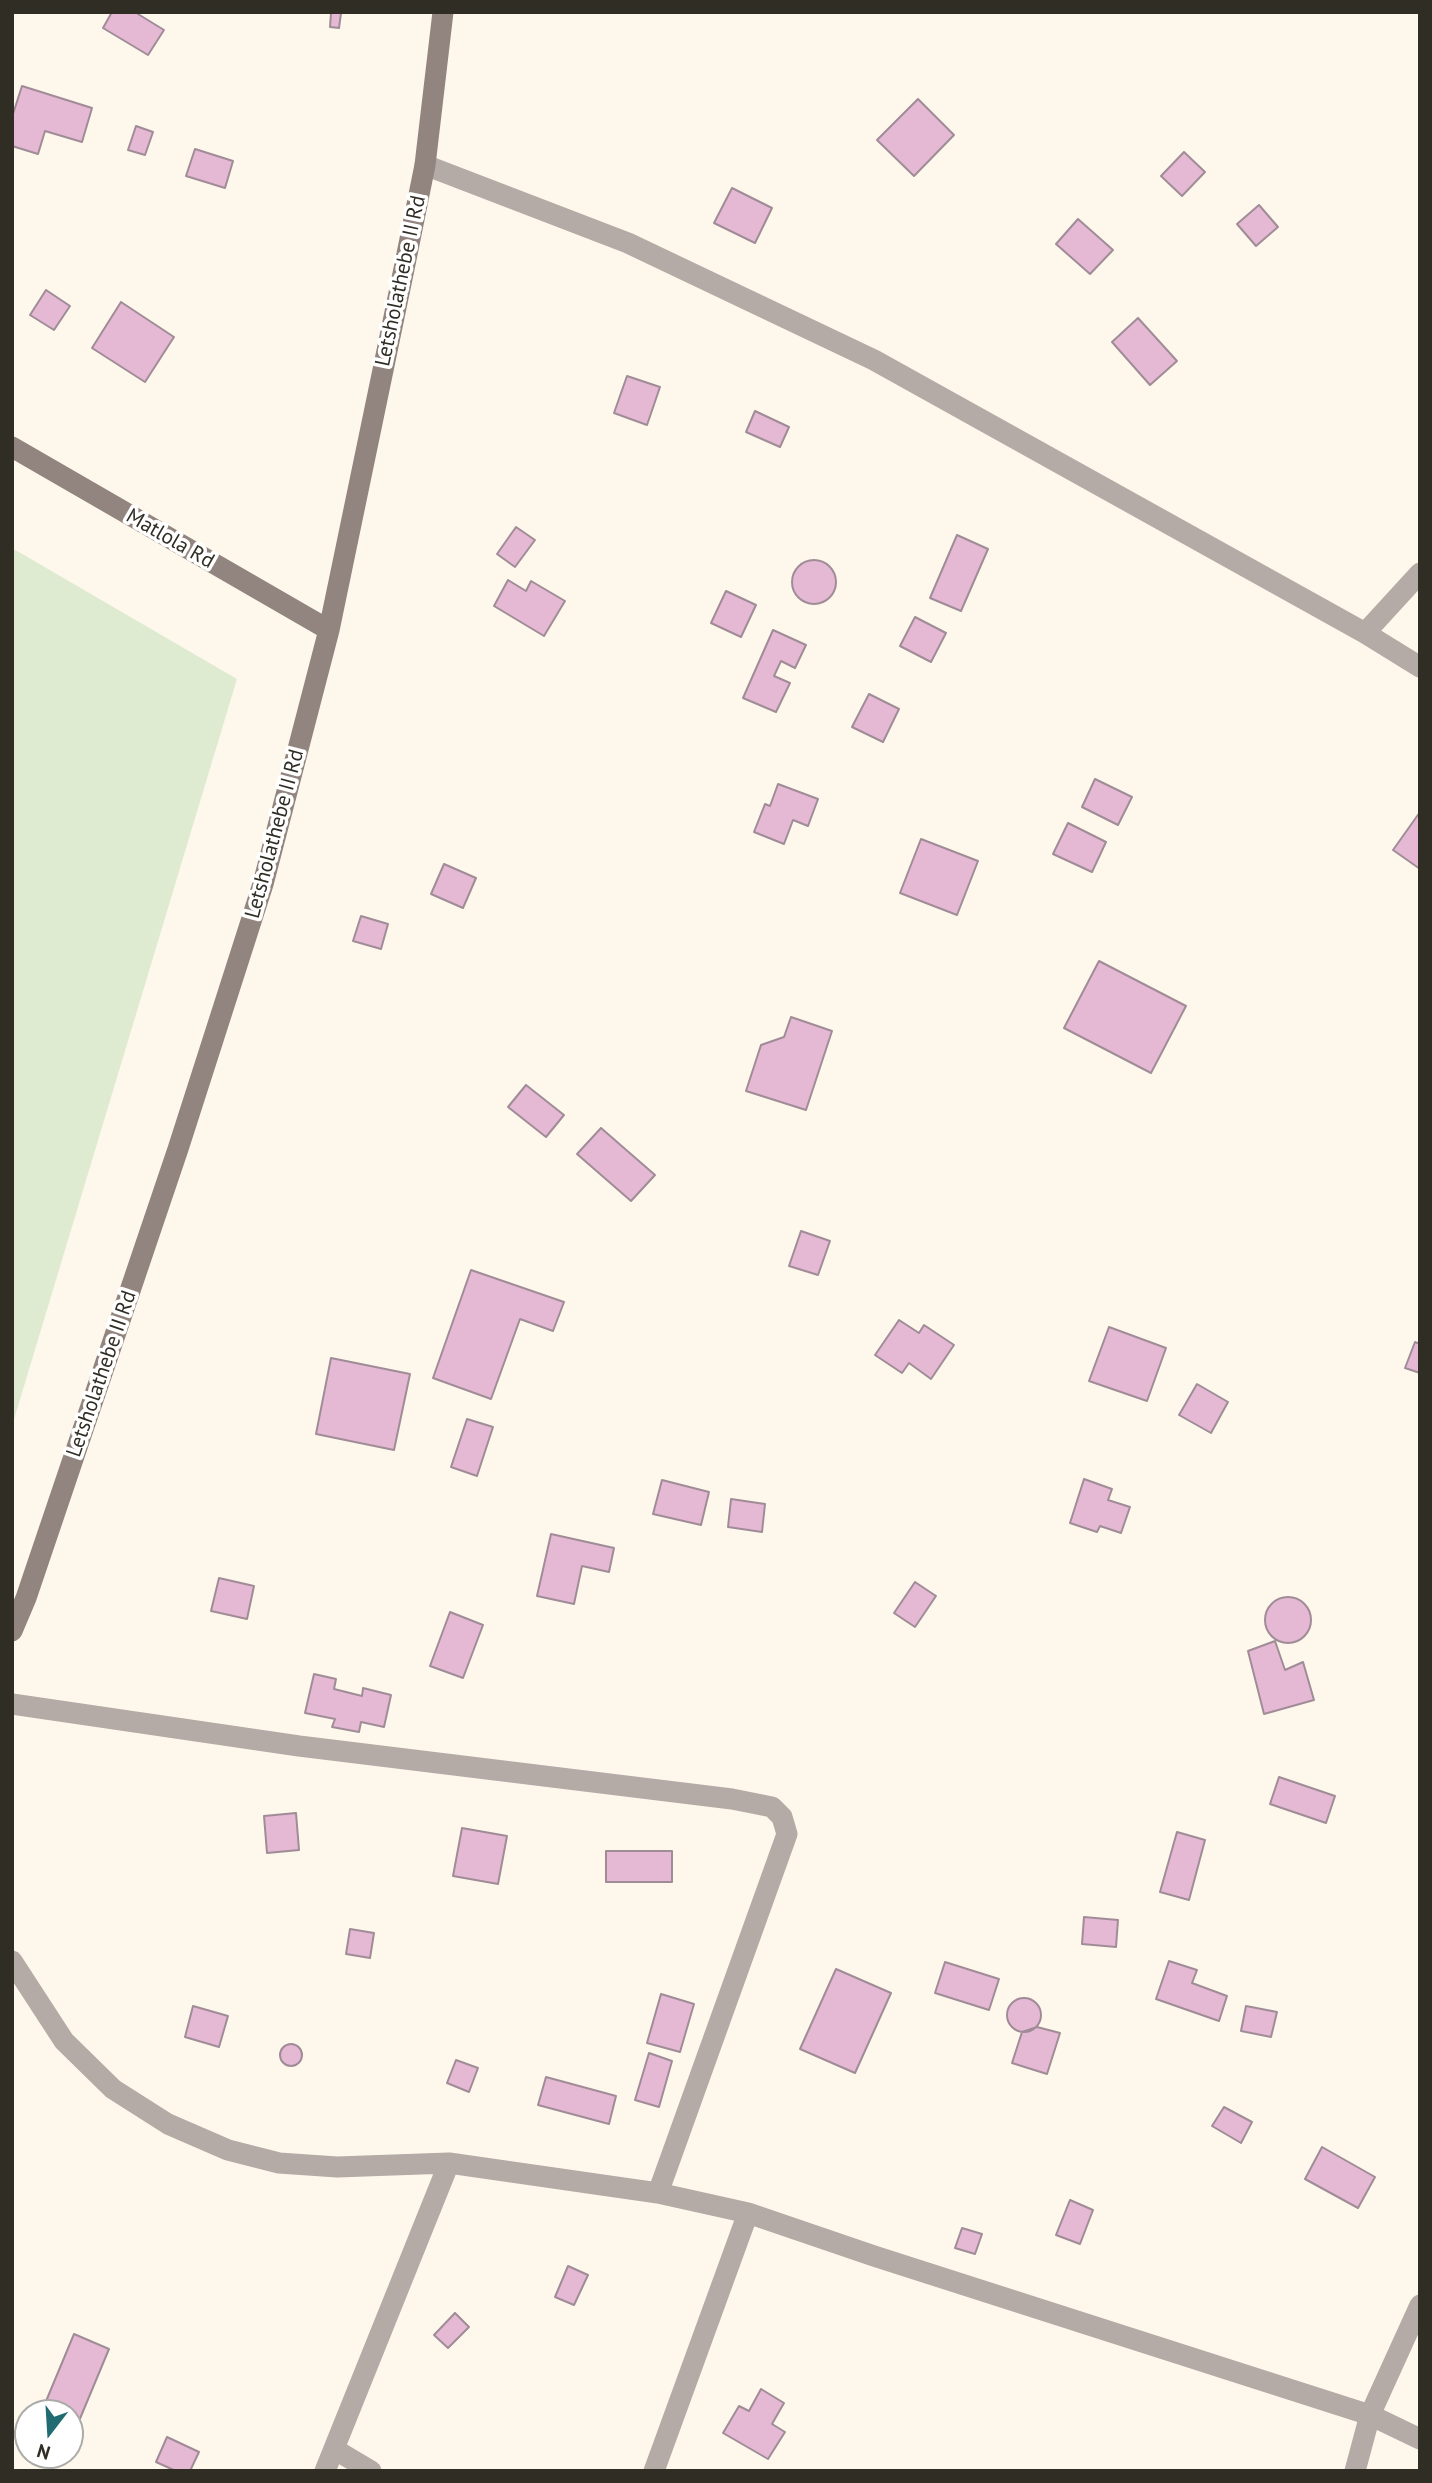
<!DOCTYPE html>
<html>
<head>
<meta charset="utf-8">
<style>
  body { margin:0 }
  #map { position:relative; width:1432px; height:2483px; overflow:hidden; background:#fef8ec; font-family:"PT Sans",sans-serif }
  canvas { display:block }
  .frame { position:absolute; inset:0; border:14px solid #302d25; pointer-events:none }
  .north { position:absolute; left:14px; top:2399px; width:70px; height:70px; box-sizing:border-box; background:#fff; border:2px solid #acaba8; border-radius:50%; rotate:197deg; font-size:19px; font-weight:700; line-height:28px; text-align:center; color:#302d25 }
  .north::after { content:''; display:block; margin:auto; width:24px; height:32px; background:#206c72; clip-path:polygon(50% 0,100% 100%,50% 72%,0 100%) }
</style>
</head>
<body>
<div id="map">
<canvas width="1432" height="2483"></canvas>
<div class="frame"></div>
<div class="north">N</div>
</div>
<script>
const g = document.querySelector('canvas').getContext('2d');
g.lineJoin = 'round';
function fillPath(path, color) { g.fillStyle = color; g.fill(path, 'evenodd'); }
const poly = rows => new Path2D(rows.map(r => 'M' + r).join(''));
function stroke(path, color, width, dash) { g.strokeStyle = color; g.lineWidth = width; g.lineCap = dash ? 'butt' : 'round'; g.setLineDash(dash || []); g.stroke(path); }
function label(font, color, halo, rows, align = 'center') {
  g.font = font + ' "PT Sans",sans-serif'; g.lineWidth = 7; g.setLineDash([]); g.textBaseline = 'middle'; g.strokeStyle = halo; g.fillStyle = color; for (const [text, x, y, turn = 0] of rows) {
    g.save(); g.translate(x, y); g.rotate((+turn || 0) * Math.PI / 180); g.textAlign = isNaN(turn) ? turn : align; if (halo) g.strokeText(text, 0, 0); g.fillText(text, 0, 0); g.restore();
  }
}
fillPath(poly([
  [12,548,237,679,12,1426]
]), '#dfebd1');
const building = poly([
  [112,12,139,12,138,14,164,30,148,55,103,28,112,12],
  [331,13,341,13,339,28,330,27,331,13],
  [22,86,92,108,82,142,45,131,38,154,12,146,12,117,22,86],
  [918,99,954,135,914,176,877,140,918,99],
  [136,126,153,132,145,155,128,150,136,126],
  [195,149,233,161,225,188,186,176,195,149],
  [1184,152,1205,172,1182,196,1161,176,1184,152],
  [732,188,772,208,755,243,714,223,732,188],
  [1259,205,1278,227,1256,246,1237,224,1259,205],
  [1078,219,1113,250,1090,274,1056,244,1078,219],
  [46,290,70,306,54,330,30,315,46,290],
  [121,302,174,337,145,382,92,348,121,302],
  [1138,318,1177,361,1150,385,1112,342,1138,318],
  [627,376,660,387,647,425,614,413,627,376],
  [755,411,789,427,780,447,746,432,755,411],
  [516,527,535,540,515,567,497,554,516,527],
  [957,535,988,549,961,611,930,598,957,535],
  '792 582a22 22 0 1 1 44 0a22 22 0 1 1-44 0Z',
  [508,580,526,591,531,581,565,601,544,636,494,606,508,580],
  [726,591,756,605,741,637,711,623,726,591],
  [915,617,946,633,931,662,900,646,915,617],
  [773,630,806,645,795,668,781,661,774,676,790,683,776,712,743,698,773,630],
  [869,694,899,709,883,742,852,727,869,694],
  [1095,779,1132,797,1118,825,1082,807,1095,779],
  [778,784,818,799,808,826,793,820,784,844,754,832,765,804,770,806,778,784],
  [1420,812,1420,869,1393,850,1420,812],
  [1068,823,1106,842,1092,872,1053,854,1068,823],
  [921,839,978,861,957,915,900,893,921,839],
  [444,864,476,878,463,908,431,894,444,864],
  [361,916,388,924,381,949,353,941,361,916],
  [1099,961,1186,1006,1151,1073,1064,1028,1099,961],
  [791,1017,832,1031,806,1110,746,1091,761,1045,784,1037,791,1017],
  [526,1085,564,1115,546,1137,508,1107,526,1085],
  [601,1128,655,1175,631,1201,577,1154,601,1128],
  [801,1231,830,1241,818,1275,789,1266,801,1231],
  [471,1270,564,1302,553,1331,520,1319,491,1399,433,1378,471,1270],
  [899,1320,919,1333,924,1325,954,1345,931,1379,909,1363,902,1373,875,1355,899,1320],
  [1109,1327,1166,1348,1147,1401,1089,1381,1109,1327],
  [1415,1342,1420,1344,1420,1373,1405,1368,1415,1342],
  [331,1358,410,1374,394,1450,316,1434,331,1358],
  [1197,1384,1228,1402,1211,1433,1179,1415,1197,1384],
  [467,1419,493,1427,477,1476,451,1467,467,1419],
  [1084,1479,1112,1489,1108,1500,1130,1507,1121,1533,1100,1526,1097,1532,1070,1523,1084,1479],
  [662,1480,709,1492,701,1525,653,1514,662,1480],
  [731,1499,765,1504,762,1532,728,1527,731,1499],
  [551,1534,614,1548,609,1572,582,1566,574,1604,537,1596,551,1534],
  [219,1578,254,1586,247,1619,211,1611,219,1578],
  [915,1582,936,1596,915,1627,894,1613,915,1582],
  '1265 1620a23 23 0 1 1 46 0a23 23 0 1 1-46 0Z',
  [450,1612,483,1625,463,1678,430,1666,450,1612],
  [1275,1641,1285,1670,1303,1662,1314,1700,1264,1714,1248,1651,1275,1641],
  [314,1674,336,1679,334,1689,362,1696,363,1688,391,1695,384,1727,361,1722,359,1732,332,1727,335,1719,305,1713,314,1674],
  [1279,1777,1335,1796,1326,1823,1270,1804,1279,1777],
  [296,1813,299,1850,267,1853,264,1816,296,1813],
  [462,1828,507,1836,498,1884,453,1876,462,1828],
  [1177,1832,1205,1840,1189,1900,1160,1892,1177,1832],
  [606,1851,672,1851,672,1882,606,1882,606,1851],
  [1084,1917,1118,1920,1116,1947,1082,1944,1084,1917],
  [350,1929,374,1933,370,1958,346,1954,350,1929],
  [1169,1961,1197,1970,1192,1983,1227,1996,1219,2021,1156,1999,1169,1961],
  [945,1962,999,1979,989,2010,935,1993,945,1962],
  [836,1969,891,1993,855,2073,800,2049,836,1969],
  [661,1994,694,2004,680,2052,647,2043,661,1994],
  '1007 2015a17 17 0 1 1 34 0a17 17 0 1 1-34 0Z',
  [193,2006,228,2016,219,2047,185,2037,193,2006],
  [1246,2006,1277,2012,1271,2037,1241,2031,1246,2006],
  [1037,2027,1060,2033,1047,2074,1012,2063,1022,2032,1037,2027],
  '280 2055a11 11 0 1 1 22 0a11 11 0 1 1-22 0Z',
  [649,2053,672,2061,659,2107,635,2100,649,2053],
  [456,2060,478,2068,469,2092,447,2083,456,2060],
  [546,2077,616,2096,609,2124,538,2105,546,2077],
  [1224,2107,1252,2122,1241,2143,1212,2126,1224,2107],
  [1322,2147,1375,2177,1358,2208,1305,2179,1322,2147],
  [1070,2200,1093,2210,1080,2244,1056,2235,1070,2200],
  [962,2228,982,2234,975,2254,955,2248,962,2228],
  [568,2266,588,2275,574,2305,555,2297,568,2266],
  [455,2313,469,2327,448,2348,434,2335,455,2313],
  [74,2334,109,2349,79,2421,70,2417,70,2413,60,2413,44,2406,74,2334],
  [761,2389,784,2403,772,2424,785,2432,768,2459,723,2433,739,2406,749,2411,761,2389],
  [167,2437,199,2452,190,2471,176,2471,156,2462,167,2437]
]);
fillPath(building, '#e5b9d3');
stroke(building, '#a08c97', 2);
stroke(poly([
  [425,165,628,243,874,360,1365,633,1420,667],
  [1365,633,1420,573],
  [12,1704,299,1746,732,1799,772,1807,782,1817,787,1834,658,2193],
  [12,1961,64,2041,113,2089,168,2124,228,2150,279,2163,337,2167,449,2163,658,2193,748,2213,874,2256,1370,2415,1420,2305],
  [334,2449,371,2471],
  [325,2471,449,2163],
  [654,2471,748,2213],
  [1355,2471,1370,2415,1420,2439]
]), '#b4aaa6', 21);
stroke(poly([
  [12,447,329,630],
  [12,1631,26,1598,178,1149,263,884,329,630,404,269,425,165,443,12]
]), '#92847f', 21);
label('21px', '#302d25', '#fff', [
  ["Letsholathebe II Rd",401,281,-78],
  ["Matlola Rd",170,539,30],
  ["Letsholathebe II Rd",275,834,-75],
  ["Letsholathebe II Rd",102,1374,-71]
]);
</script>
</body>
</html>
